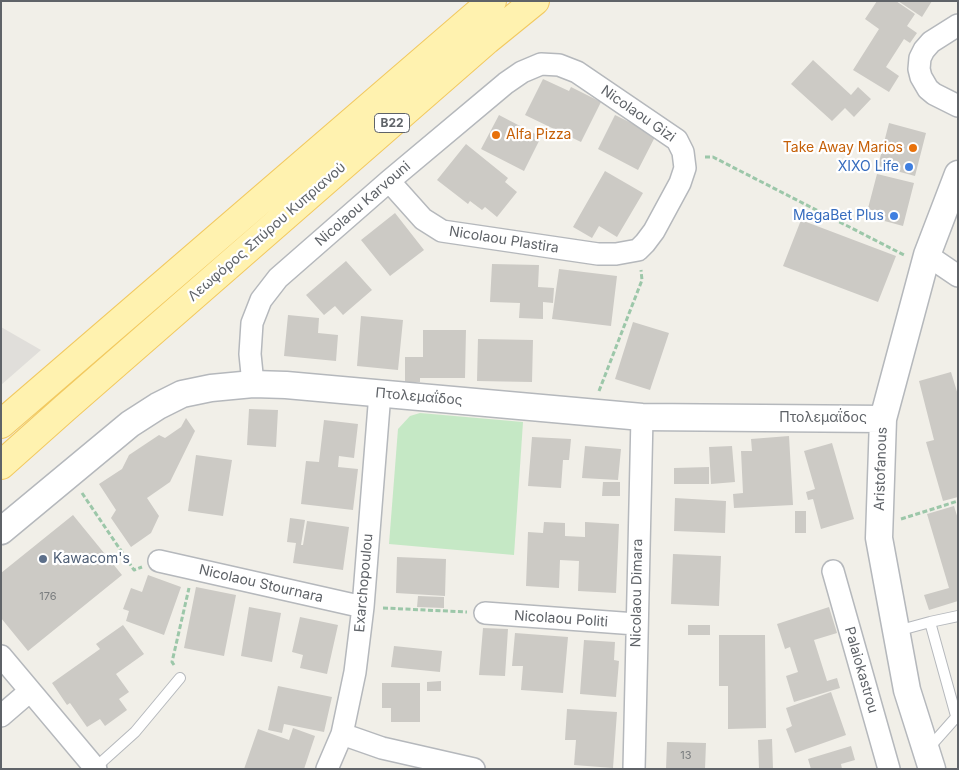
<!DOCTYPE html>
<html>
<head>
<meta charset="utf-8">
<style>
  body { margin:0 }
  #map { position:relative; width:959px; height:770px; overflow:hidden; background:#f1efe8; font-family:Inter,sans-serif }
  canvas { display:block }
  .frame { position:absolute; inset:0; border:2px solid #5f6368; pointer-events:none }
</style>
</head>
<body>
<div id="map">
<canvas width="959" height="770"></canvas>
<div class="frame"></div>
</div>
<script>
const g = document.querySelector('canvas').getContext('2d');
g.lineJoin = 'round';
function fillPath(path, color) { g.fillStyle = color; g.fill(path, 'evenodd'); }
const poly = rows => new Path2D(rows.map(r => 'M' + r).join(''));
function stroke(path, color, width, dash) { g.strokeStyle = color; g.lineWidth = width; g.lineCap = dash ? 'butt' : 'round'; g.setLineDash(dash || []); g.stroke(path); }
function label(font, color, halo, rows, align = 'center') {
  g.font = font + ' Inter,sans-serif'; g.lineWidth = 4.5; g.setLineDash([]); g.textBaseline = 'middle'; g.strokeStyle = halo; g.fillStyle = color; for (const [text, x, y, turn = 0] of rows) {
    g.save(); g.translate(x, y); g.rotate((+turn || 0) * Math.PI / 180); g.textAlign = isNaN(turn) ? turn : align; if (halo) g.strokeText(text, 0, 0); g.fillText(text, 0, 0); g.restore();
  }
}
fillPath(poly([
  [1,327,41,350,1,385]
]), '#e0deda');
fillPath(poly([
  [420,413,523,422,514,555,389,544,398,429,410,416]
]), '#c5e8c5');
fillPath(poly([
  [877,1,896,1,915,14,907,26,917,33,910,43,904,39,886,67,899,76,889,92,853,70,879,29,865,19],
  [898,1,932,1,922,17],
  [813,60,851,95,858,87,871,99,854,117,845,108,832,121,791,84],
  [543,79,569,91,571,87,601,102,581,142,525,115],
  [499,115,541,137,524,171,481,149],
  [615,115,656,135,638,170,598,149],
  [889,123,926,133,915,176,878,166],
  [466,144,508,178,505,182,517,192,497,217,485,207,482,210,470,201,468,204,437,180],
  [605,171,643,193,617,237,599,226,592,238,573,227],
  [877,174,914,183,903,226,866,216],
  [395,213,424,250,390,276,361,240],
  [801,220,896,256,878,302,783,266],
  [346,261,372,290,343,315,335,306,324,315,306,295],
  [492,264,539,265,538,287,554,288,553,303,543,302,543,319,519,318,520,303,490,302],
  [559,269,617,276,611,326,552,319],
  [288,315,319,318,318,333,338,335,336,361,284,356],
  [361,316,403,320,398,370,357,366],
  [633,322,669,333,650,390,615,379],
  [423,330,466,330,465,378,420,378,420,382,405,382,405,357,423,357],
  [478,339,533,340,532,382,477,381],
  [951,372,958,395,958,497,943,501,926,442,934,440,919,381],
  [249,409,278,410,276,447,247,445],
  [186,418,195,431,170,482,147,498,159,516,151,533,131,547,111,518,116,510,99,484,122,469,129,455,159,435,165,438,181,427],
  [324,420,358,424,354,458,339,456,338,467,358,469,353,510,301,504,306,461,319,462],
  [789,436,793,505,734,508,733,494,743,493,741,451,752,451,751,439],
  [532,437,571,439,569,460,563,460,561,488,528,486],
  [832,443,854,519,821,529,813,499,808,500,806,492,815,489,804,451],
  [585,446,621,449,618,480,582,478],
  [732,446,735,482,711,484,709,447],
  [196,455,232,460,223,516,188,511],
  [709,467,709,484,674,484,674,468],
  [603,482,620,482,620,496,602,496],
  [675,498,726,501,725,533,674,531],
  [954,506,958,519,958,601,929,610,924,595,949,588,927,514],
  [795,511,806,511,806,533,795,533],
  [73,515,122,575,28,651,1,618,1,573],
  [290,518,305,520,301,545,303,545,307,521,349,527,343,570,293,563,296,543,287,542],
  [544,522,565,523,565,536,585,537,585,522,619,524,616,593,578,591,579,561,560,560,559,588,526,586,528,532,543,533],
  [673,554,721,556,719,606,671,604],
  [397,557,446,559,445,596,396,593],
  [148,575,181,587,164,635,126,621,129,611,123,609,131,588,142,592],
  [196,587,236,595,224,656,184,648],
  [418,596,444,597,444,608,417,607],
  [249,607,281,613,272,662,241,656],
  [829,607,837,633,814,640,827,681,837,678,840,688,794,702,786,676,798,672,790,647,785,649,777,624],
  [300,617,338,625,327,674,300,668,303,655,292,652],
  [123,625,144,654,116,674,129,692,119,699,127,710,105,726,100,719,87,727,70,703,67,705,52,683,100,649,96,644],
  [688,625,710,625,710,635,688,635],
  [483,628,508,629,505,676,479,675],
  [515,633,568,637,563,693,521,690,523,666,512,666],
  [719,635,765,635,766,728,728,729,728,686,719,686],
  [584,640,615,642,614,660,619,661,616,697,580,694],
  [394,646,442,651,440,672,391,667],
  [441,681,441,691,427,691,427,682],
  [382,683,420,683,420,722,391,722,391,708,382,708],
  [278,686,332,697,324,732,284,724,282,733,268,730],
  [831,692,846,735,795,753,786,729,792,726,786,708],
  [567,709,617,712,613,768,574,765,576,740,565,740],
  [293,728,315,736,304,769,244,769,258,729,289,740],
  [772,739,773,769,759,769,758,740],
  [667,742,706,743,705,769,666,769],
  [851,746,855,760,841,764,842,769,811,769,808,759]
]), '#cccac5');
const service = poly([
  [897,631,930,622],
  [956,716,930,622,958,616],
  [927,750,958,715],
  [95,768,135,732,180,678]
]);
const minor = poly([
  [958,25,931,42,924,50,920,58,919,69,921,77,928,89,934,94,958,106],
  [927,255,958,276],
  [253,384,250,354,252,323,261,300,278,278,389,181,506,83,522,72,541,64,559,65,577,72,677,140,683,152,685,168,680,183,654,231,645,243,638,250,616,254,598,254,442,231,423,219,389,181],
  [159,561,363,607],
  [833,571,889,769],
  [485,613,636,624],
  [1,656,96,769],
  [1,716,30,691],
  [342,734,382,748,474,769],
  [327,769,342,734,355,672,363,607,380,393],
  [634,769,642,417]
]);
const tertiary = poly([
  [1,531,130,424,158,406,182,394,211,388,253,384,286,385,642,417,883,419],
  [932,769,907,690,879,538,883,419,927,255,958,174]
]);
const primary = poly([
  [1,424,492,1],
  [1,465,65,408,487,40,535,1]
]);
stroke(service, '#b5b8bc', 12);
stroke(minor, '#b5b8bc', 24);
stroke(tertiary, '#b5b8bc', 29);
stroke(primary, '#f2c960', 30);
stroke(poly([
  [705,157,713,157,904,255],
  [599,391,642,280,641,270],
  [82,493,134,570,142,567],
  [901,519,958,501],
  [383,608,467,612],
  [174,665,172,662,189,588]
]), '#9cc7a9', 3, [5, 2.5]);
stroke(service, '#fff', 10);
stroke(minor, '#fff', 21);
stroke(tertiary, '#fff', 26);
stroke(primary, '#fff2af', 28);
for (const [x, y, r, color] of [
  [496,135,5,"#e8710a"],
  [913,148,5,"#e8710a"],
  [909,167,5,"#3f7fe0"],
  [894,216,5,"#3f7fe0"],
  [43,559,5,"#5c6f8a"]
]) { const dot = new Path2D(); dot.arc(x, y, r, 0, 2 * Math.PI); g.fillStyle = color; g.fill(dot); stroke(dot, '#fff', 2); }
label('11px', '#7a7d7f', null, [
  ["176",48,597],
  ["13",686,756]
]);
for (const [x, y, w] of [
  [392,123,35]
]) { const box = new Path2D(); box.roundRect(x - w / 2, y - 9.5, w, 19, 4); g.fillStyle = '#fff'; g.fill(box); stroke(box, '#5f6368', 1); }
label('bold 12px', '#5f6368', null, [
  ["B22",392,123]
]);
label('14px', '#5f6368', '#fff', [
  ["Nicolaou Gizi",638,114,35],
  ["Nicolaou Karvouni",363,204,-41],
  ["Λεωφόρος Σπύρου Κυπριανού",267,232,-41],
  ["Nicolaou Plastira",504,240,9],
  ["Πτολεμαΐδος",419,397,5],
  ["Πτολεμαΐδος",823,418],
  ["Aristofanous",881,469,-88],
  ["Exarchopoulou",364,583,-85],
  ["Nicolaou Stournara",261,584,13],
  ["Nicolaou Dimara",637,593,-89],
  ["Nicolaou Politi",561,619,4],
  ["Palaiokastrou",861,670,74]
]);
label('14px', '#c56008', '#fff', [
  ["Alfa Pizza",506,135],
  ["Take Away Marios",903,148,"right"]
], 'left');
label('14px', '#366cbe', '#fff', [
  ["XIXO Life",899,167],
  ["MegaBet Plus",884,216]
], 'right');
label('14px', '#4e5e75', '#fff', [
  ["Kawacom's",53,559]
], 'left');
</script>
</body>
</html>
